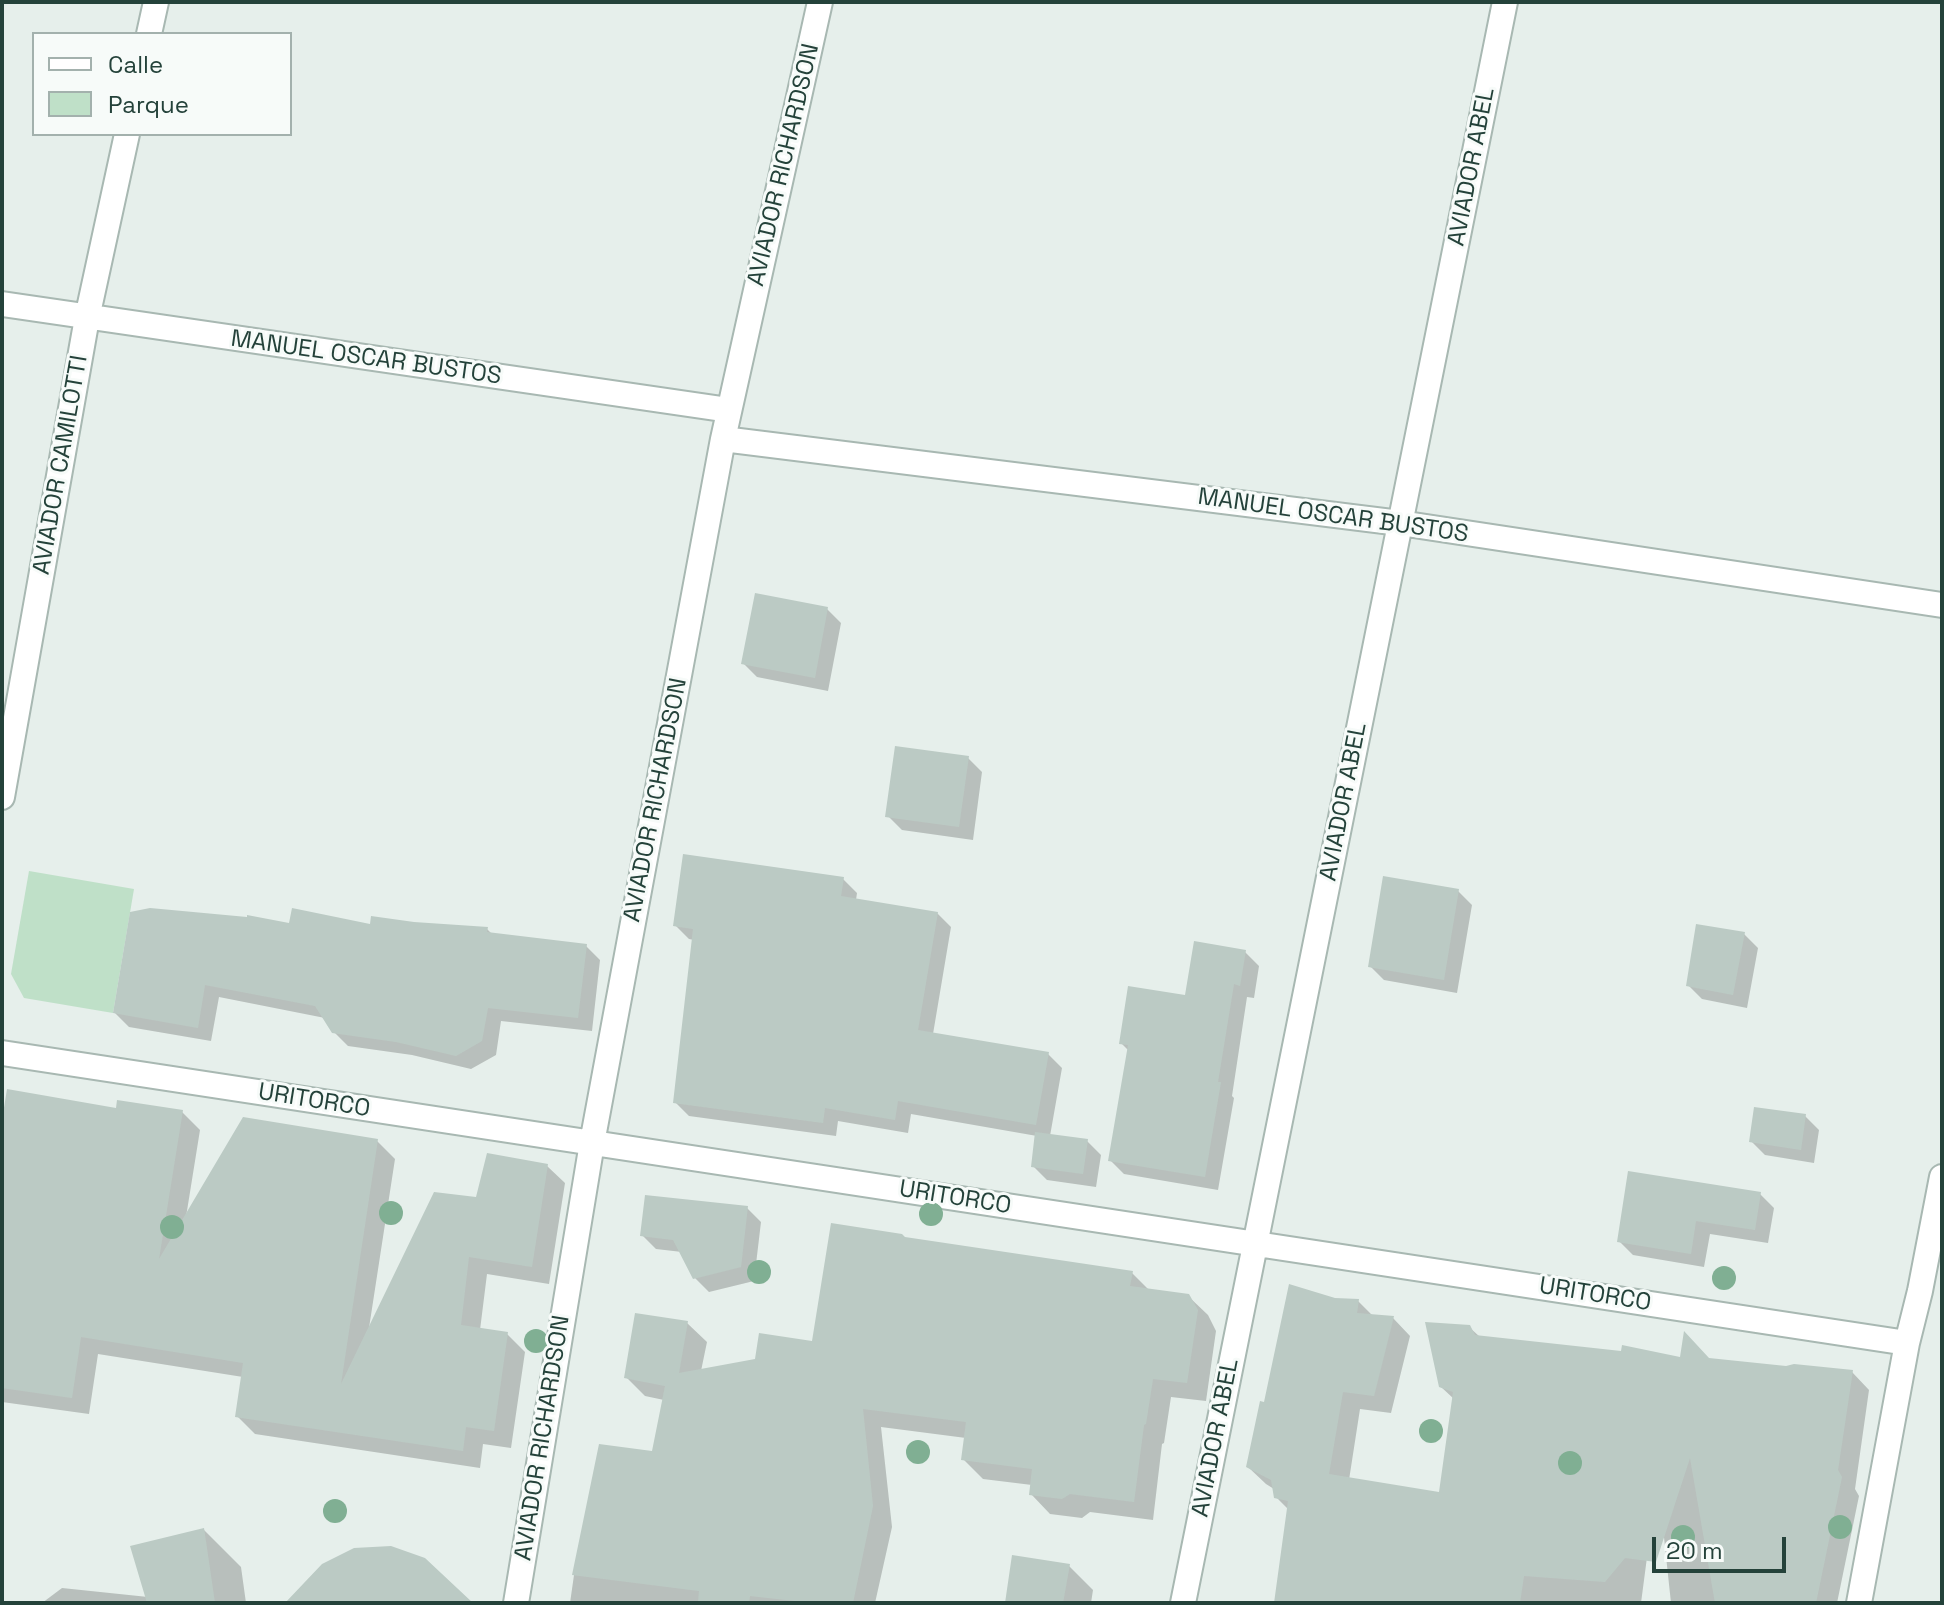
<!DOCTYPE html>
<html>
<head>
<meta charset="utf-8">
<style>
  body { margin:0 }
  #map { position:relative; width:1944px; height:1605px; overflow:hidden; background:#e6efeb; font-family:"Space Grotesk",sans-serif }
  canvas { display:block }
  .frame { position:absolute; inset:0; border:4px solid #24423a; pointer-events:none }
  .legend { position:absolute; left:32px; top:32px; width:260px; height:104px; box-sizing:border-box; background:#f7fbf9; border:2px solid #a3b1ad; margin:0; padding:10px 14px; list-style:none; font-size:24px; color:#24423a }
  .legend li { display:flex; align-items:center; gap:16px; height:40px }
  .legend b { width:40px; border:2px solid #a3b1ad }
  .scale { position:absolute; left:1652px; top:1537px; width:134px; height:36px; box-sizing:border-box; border:4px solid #24423a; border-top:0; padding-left:10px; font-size:24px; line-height:28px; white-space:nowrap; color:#24423a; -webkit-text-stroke:6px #f7fbf9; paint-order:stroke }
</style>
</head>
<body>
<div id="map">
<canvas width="1944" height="1605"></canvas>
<div class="frame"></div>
<ul class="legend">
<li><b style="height:10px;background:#fff"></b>Calle</li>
<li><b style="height:22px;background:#bfe0c8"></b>Parque</li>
</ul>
<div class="scale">20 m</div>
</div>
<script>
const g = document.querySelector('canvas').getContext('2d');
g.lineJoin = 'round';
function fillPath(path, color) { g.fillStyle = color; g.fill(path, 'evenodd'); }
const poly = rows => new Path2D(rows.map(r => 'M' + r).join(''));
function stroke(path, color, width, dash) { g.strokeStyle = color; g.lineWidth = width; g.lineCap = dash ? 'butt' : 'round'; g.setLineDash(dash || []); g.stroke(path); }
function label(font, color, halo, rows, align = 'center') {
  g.font = font + ' "Space Grotesk",sans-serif'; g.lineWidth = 6; g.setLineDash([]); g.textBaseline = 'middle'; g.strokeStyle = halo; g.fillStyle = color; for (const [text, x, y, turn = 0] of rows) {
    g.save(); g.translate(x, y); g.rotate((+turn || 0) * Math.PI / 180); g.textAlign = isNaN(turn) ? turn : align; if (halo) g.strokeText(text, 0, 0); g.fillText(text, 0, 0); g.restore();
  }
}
fillPath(poly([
  [29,871,134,889,113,1013,24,998,11,974]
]), '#bfe0c8');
fillPath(poly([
  [827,609,841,623,828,691,757,677,743,663],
  [968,758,982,772,973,840,902,830,888,816],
  [843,879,857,893,856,900,937,913,951,927,933,1034,1048,1054,1062,1068,1050,1136,1087,1141,1101,1155,1096,1187,1047,1180,1033,1166,1037,1136,911,1114,908,1133,838,1121,836,1136,689,1116,675,1102,694,940,689,939,675,925],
  [1458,891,1472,905,1457,993,1384,980,1370,966],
  [414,924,487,929,493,935,586,946,600,960,592,1031,501,1021,496,1055,471,1069,412,1055,348,1046,333,1031,325,1018,219,997,211,1041,129,1027,115,1013,291,925,371,926],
  [1744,934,1758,948,1747,1008,1702,999,1688,985],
  [1245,952,1259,966,1254,998,1247,997,1232,1096,1234,1098,1218,1190,1124,1174,1110,1160,1129,1051,1121,1043,1186,998],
  [118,1111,182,1112,200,1130,186,1217,377,1141,395,1159,369,1328,478,1199,547,1166,565,1183,549,1284,487,1274,480,1330,507,1334,525,1352,511,1448,483,1444,480,1468,255,1434,237,1416,243,1377,98,1354,89,1414,2,1402,2,1131],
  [1805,1116,1819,1130,1814,1163,1765,1155,1751,1141],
  [1760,1194,1774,1208,1768,1243,1710,1234,1704,1267,1633,1255,1619,1241],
  [747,1208,761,1222,754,1281,709,1292,695,1278,682,1252,656,1249,642,1235],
  [904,1239,1132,1273,1149,1290,1188,1296,1208,1315,1216,1331,1206,1401,1171,1397,1164,1443,1162,1444,1153,1520,1090,1512,1082,1518,1050,1514,1031,1494,1032,1485,983,1479,963,1459,966,1438,881,1427,892,1527,875,1603,570,1603,574,1575,653,1453,664,1400,645,1396,626,1377,687,1323,707,1342,701,1371,757,1361,814,1343],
  [1334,1300,1358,1301,1373,1316,1393,1318,1410,1336,1391,1413,1360,1409,1349,1480,1440,1494,1454,1399,1440,1386,1469,1327,1480,1337,1682,1359,1852,1372,1869,1390,1855,1489,1859,1496,1837,1603,1671,1603,1658,1481,1657,1481,1641,1603,1276,1603,1289,1510,1276,1497,1274,1489,1266,1484,1248,1467,1266,1404],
  [204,1530,241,1567,246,1603,42,1603,62,1588,148,1597],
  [1069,1566,1093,1590,1091,1603,1007,1603]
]), '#0003');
fillPath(poly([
  [755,593,828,607,815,678,741,664],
  [895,746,969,756,959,827,885,817],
  [683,854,844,877,841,896,938,912,918,1030,1049,1052,1036,1125,898,1101,895,1120,825,1108,823,1123,673,1103,693,929,673,926],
  [1383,876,1459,889,1444,980,1368,967],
  [150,908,247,917,247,915,289,923,292,908,370,924,371,916,414,922,488,927,487,932,587,944,578,1018,488,1008,482,1041,456,1056,396,1042,332,1033,315,1006,205,985,198,1028,113,1013,130,912],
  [1696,924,1745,932,1733,995,1686,986],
  [1194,941,1246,950,1240,986,1234,984,1218,1082,1221,1082,1205,1177,1108,1161,1128,1045,1119,1044,1128,986,1185,995],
  [7,1089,116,1108,117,1100,183,1110,159,1259,243,1117,378,1139,341,1384,434,1192,476,1197,487,1153,548,1164,532,1267,469,1257,461,1325,508,1332,494,1431,466,1427,463,1451,235,1417,243,1363,81,1337,72,1398,2,1388,2,1120],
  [1754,1107,1806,1114,1801,1150,1749,1142],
  [1035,1132,1088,1139,1083,1174,1031,1167],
  [1628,1171,1761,1192,1755,1230,1696,1221,1691,1254,1617,1242],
  [645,1195,748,1206,741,1267,693,1279,673,1240,640,1236],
  [831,1223,902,1234,905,1237,1133,1271,1130,1286,1189,1294,1198,1310,1187,1383,1153,1379,1146,1424,1144,1425,1134,1502,1070,1494,1062,1499,1029,1495,1032,1469,961,1460,966,1422,863,1409,873,1506,853,1603,813,1603,750,1596,749,1603,698,1603,699,1591,572,1575,599,1444,652,1451,665,1386,624,1378,635,1313,688,1321,679,1373,755,1359,759,1333,812,1341],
  [1289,1284,1335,1298,1359,1299,1357,1313,1394,1316,1374,1396,1343,1392,1329,1474,1439,1492,1453,1392,1439,1387,1425,1322,1470,1325,1475,1335,1621,1351,1622,1345,1680,1357,1684,1331,1709,1358,1786,1366,1794,1364,1853,1370,1838,1470,1842,1477,1816,1603,1715,1603,1690,1458,1656,1562,1625,1558,1605,1582,1524,1576,1520,1603,1274,1603,1288,1501,1274,1498,1271,1480,1246,1467,1260,1401,1264,1402],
  [204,1528,215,1603,147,1603,130,1546],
  [391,1546,425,1558,473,1603,285,1603,322,1564,354,1548],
  [1012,1555,1070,1564,1063,1603,1005,1603]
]), '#bbcac4');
const street = poly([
  [149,34,156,2],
  [2,304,729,410],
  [723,439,1400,523,1942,605],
  [2,797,87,318,127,134],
  [2,1053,1907,1343],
  [516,1603,592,1143,723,439,820,2],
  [1183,1603,1505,2],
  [1859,1603,1907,1343,1920,1291,1942,1177]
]);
stroke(street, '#a8b8b2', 28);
stroke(street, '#fff', 24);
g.fillStyle = '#80af93';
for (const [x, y] of [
  [391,1213],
  [931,1214],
  [172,1227],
  [759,1272],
  [1724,1278],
  [536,1341],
  [1431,1431],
  [918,1452],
  [1570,1463],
  [335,1511],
  [1840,1527],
  [1683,1537]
]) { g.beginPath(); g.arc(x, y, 12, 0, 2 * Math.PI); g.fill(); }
label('24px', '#24423a', '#f7fbf9', [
  ["AVIADOR RICHARDSON",784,165,-77],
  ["AVIADOR ABEL",1472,167,-79],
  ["MANUEL OSCAR BUSTOS",366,358,8],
  ["AVIADOR CAMILOTTI",61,465,-80],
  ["MANUEL OSCAR BUSTOS",1333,516,8],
  ["AVIADOR RICHARDSON",656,800,-79],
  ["AVIADOR ABEL",1344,802,-79],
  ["URITORCO",314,1101,9],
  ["URITORCO",955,1198,9],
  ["URITORCO",1595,1295,9],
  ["AVIADOR RICHARDSON",543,1438,-81],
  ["AVIADOR ABEL",1216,1438,-79]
]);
</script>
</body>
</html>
